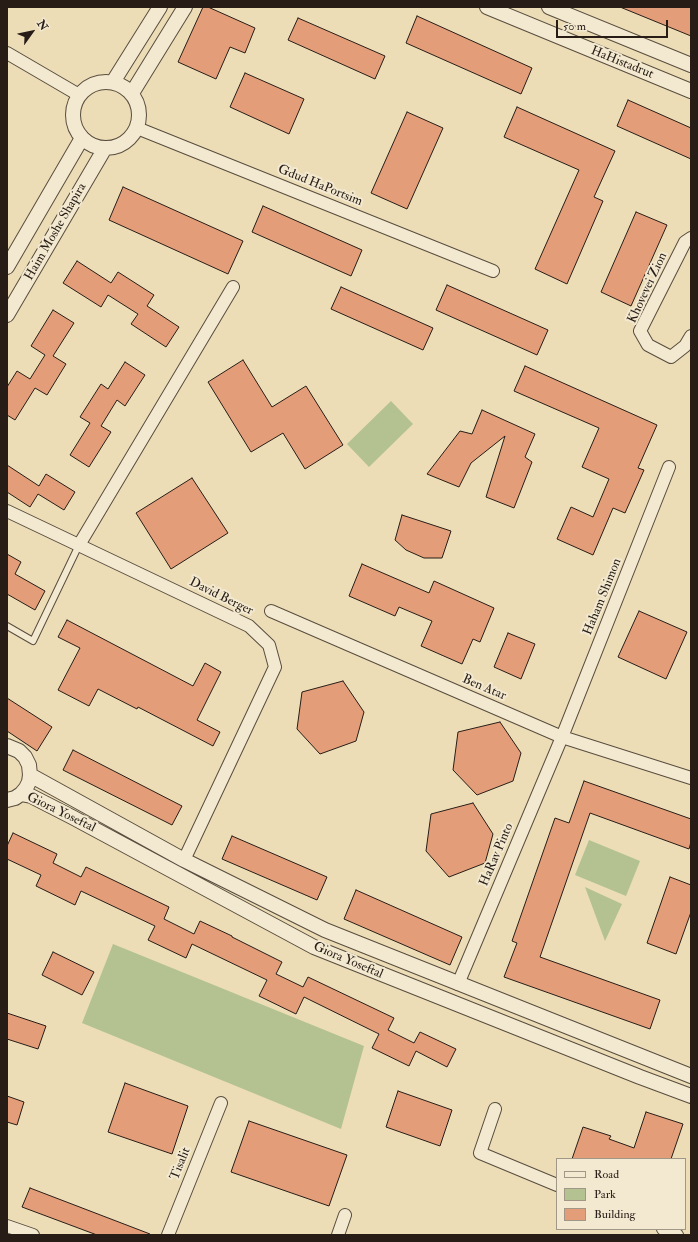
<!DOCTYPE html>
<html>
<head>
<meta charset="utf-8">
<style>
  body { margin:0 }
  #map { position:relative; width:698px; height:1242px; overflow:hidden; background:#ecddb7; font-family:"IM FELL Double Pica",serif }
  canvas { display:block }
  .frame { position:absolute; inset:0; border:8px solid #271d16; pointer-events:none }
  .legend { position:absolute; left:556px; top:1158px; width:130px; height:72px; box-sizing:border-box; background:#f3e9d0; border:1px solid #a19786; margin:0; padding:5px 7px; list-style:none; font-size:12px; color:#271d16 }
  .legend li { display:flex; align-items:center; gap:8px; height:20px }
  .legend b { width:20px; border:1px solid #a19786 }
  .north { position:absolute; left:12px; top:12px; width:40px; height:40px; -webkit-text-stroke:3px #f3e9d0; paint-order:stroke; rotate:57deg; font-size:11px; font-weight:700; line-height:16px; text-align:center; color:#271d16 }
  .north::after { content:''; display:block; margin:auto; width:14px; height:18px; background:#271d16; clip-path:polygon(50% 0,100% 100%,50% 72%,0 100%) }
  .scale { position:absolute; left:556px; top:20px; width:112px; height:18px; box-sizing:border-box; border:2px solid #271d16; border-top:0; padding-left:5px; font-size:12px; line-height:14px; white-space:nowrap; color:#271d16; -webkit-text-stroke:3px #f3e9d0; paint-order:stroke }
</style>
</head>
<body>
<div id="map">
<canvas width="698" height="1242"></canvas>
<div class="frame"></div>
<ul class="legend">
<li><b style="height:5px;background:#f3e9d0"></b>Road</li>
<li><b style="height:11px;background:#b4c291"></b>Park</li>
<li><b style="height:11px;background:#e49d79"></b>Building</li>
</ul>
<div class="north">N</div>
<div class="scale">50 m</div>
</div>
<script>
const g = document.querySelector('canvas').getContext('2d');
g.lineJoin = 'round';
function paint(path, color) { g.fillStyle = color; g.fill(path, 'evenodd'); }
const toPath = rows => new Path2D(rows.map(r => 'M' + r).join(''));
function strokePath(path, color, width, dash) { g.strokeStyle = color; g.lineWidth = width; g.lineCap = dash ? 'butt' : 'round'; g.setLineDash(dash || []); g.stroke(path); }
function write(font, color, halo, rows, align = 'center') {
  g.font = font + ' "IM FELL Double Pica",serif'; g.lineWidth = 4; g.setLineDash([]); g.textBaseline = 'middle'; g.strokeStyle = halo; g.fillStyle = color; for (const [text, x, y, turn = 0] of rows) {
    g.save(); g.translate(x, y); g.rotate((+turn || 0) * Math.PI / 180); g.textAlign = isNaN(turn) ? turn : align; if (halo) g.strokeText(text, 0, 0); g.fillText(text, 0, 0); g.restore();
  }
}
paint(toPath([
  [391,401,413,424,369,467,347,444],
  [589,840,640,861,626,896,575,875],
  [585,887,622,904,605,941],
  [113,944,364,1046,341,1129,82,1023]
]), '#b4c291');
const building = toPath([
  [203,7,208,7,255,28,245,53,230,47,216,79,178,62,203,7],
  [620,7,691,7,691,36,620,7],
  [417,16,532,68,521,94,406,43,417,16],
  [298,18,385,56,375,79,288,40,298,18],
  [245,73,304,99,289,134,230,107,245,73],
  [628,100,691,128,691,159,617,126,628,100],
  [517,107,615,151,594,197,603,201,567,284,535,269,579,170,504,137,517,107],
  [407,112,443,128,407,209,371,193,407,112],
  [123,187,243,241,228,274,109,220,123,187],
  [263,206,362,250,351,276,252,232,263,206],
  [636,212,667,225,631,306,601,292,636,212],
  [77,261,111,283,118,272,154,295,147,306,179,327,166,347,131,324,138,314,108,295,101,307,63,283,77,261],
  [447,285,548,330,537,355,436,310,447,285],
  [341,287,433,328,423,350,331,309,341,287],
  [53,310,74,323,53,356,66,364,47,395,35,388,15,420,7,415,7,387,17,371,30,379,45,355,31,346,53,310],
  [243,360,272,407,306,386,343,445,305,469,283,433,251,452,208,382,243,360],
  [125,362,145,375,125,406,117,400,101,426,111,432,89,467,70,455,90,423,80,417,101,384,108,389,125,362],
  [525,366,657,425,638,468,644,470,625,513,613,508,593,555,557,539,571,507,593,517,609,479,582,467,599,428,514,391,525,366],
  [482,410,535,434,525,457,532,462,514,508,486,497,505,436,471,463,459,487,427,474,460,431,472,434,482,410],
  [7,465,39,486,46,474,75,492,64,510,38,494,30,507,7,492,7,465],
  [192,478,228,533,171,569,136,513,192,478],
  [402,515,451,531,442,558,424,558,406,550,395,540,402,515],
  [7,554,21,562,15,574,45,591,35,610,7,594,7,554],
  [362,564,429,593,434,581,494,608,480,642,473,639,462,664,421,646,432,621,399,607,395,616,349,596,362,564],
  [639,611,687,632,666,679,618,657,639,611],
  [67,620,193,686,205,663,221,672,197,720,220,732,213,746,138,707,137,709,98,689,89,706,58,690,80,648,58,637,67,620],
  [508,633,535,644,521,679,494,667,508,633],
  [343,681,364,712,356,741,320,754,297,729,302,692,343,681],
  [7,698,52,727,37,751,7,731,7,698],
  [500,722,521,753,513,781,477,795,453,770,458,732,500,722],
  [73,750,182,806,172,825,63,770,73,750],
  [584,781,691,819,691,842,689,849,590,813,540,957,660,1000,650,1029,504,977,517,943,512,941,555,818,569,823,584,781],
  [473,803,493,834,485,863,449,877,426,851,431,814,473,803],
  [13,833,57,854,53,863,81,877,86,867,169,907,164,919,194,934,200,921,232,936,232,937,282,962,276,974,303,987,308,977,394,1018,388,1030,414,1043,420,1032,456,1049,447,1067,416,1051,409,1066,372,1048,379,1034,304,997,296,1014,259,996,267,980,192,944,186,958,148,940,155,926,81,891,75,905,36,886,41,875,7,859,7,846,13,833],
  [232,836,327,877,317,900,222,859,232,836],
  [670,877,691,885,691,912,676,954,647,943,670,877],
  [356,890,462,937,450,965,344,919,356,890],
  [53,952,94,972,82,995,42,975,53,952],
  [7,1013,46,1026,38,1049,7,1039,7,1013],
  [125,1083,188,1106,172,1154,108,1132,125,1083],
  [398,1091,452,1110,440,1146,386,1127,398,1091],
  [7,1096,24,1102,17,1125,7,1122,7,1096],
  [646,1112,683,1124,671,1159,572,1159,583,1127,611,1136,609,1139,634,1148,646,1112],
  [249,1121,347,1155,329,1206,231,1172,249,1121],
  [30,1188,150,1234,150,1235,97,1235,22,1207,30,1188]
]);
paint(building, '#e49d79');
strokePath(building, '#271d16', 1);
const service = toPath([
  [7,626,33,641,79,545]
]);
const minor = toPath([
  [7,53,79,95],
  [137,128,493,271],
  [691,238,685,242,640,331,648,345,671,357,685,346,691,336],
  [7,511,249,626,269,645,275,667,184,860],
  [79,545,233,287],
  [271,611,562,737,691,778],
  [458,984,562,737,669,467],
  [495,1109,480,1153,557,1185],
  [7,1226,33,1235],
  [663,1229,677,1235],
  [168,1235,221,1103],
  [338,1235,345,1215]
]);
const tertiary = toPath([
  [487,7,691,91],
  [549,7,691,65],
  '73 115a33 33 0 1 1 66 0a33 33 0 1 1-66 0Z',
  [113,82,160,7],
  [132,93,185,7],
  [7,267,82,138],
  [7,315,105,148],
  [7,746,19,751,25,757,29,765,30,775,29,782,26,788,21,794,15,798,7,800],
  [30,775,184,860,325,930,691,1076],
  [21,794,31,796,72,817,314,947,640,1077,691,1096]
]);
strokePath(service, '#584d3e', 8);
strokePath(minor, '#584d3e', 14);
strokePath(tertiary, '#584d3e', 16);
strokePath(service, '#f3e9d0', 6);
strokePath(minor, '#f3e9d0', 12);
strokePath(tertiary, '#f3e9d0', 14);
write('13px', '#271d16', '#f3e9d0', [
  ["HaHistadrut",622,63,22],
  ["Gdud HaPortsim",320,186,22],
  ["Haim Moshe Shapira",56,232,-60],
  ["Khovevei Zion",648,288,-65],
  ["David Berger",221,597,26],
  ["Haham Shimon",603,597,-68],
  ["Ben Atar",484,688,23],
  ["Giora Yoseftal",61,813,26],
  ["HaRav Pinto",497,855,-67],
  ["Giora Yoseftal",348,961,23],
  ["Tisalit",181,1164,-68]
]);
</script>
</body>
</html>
